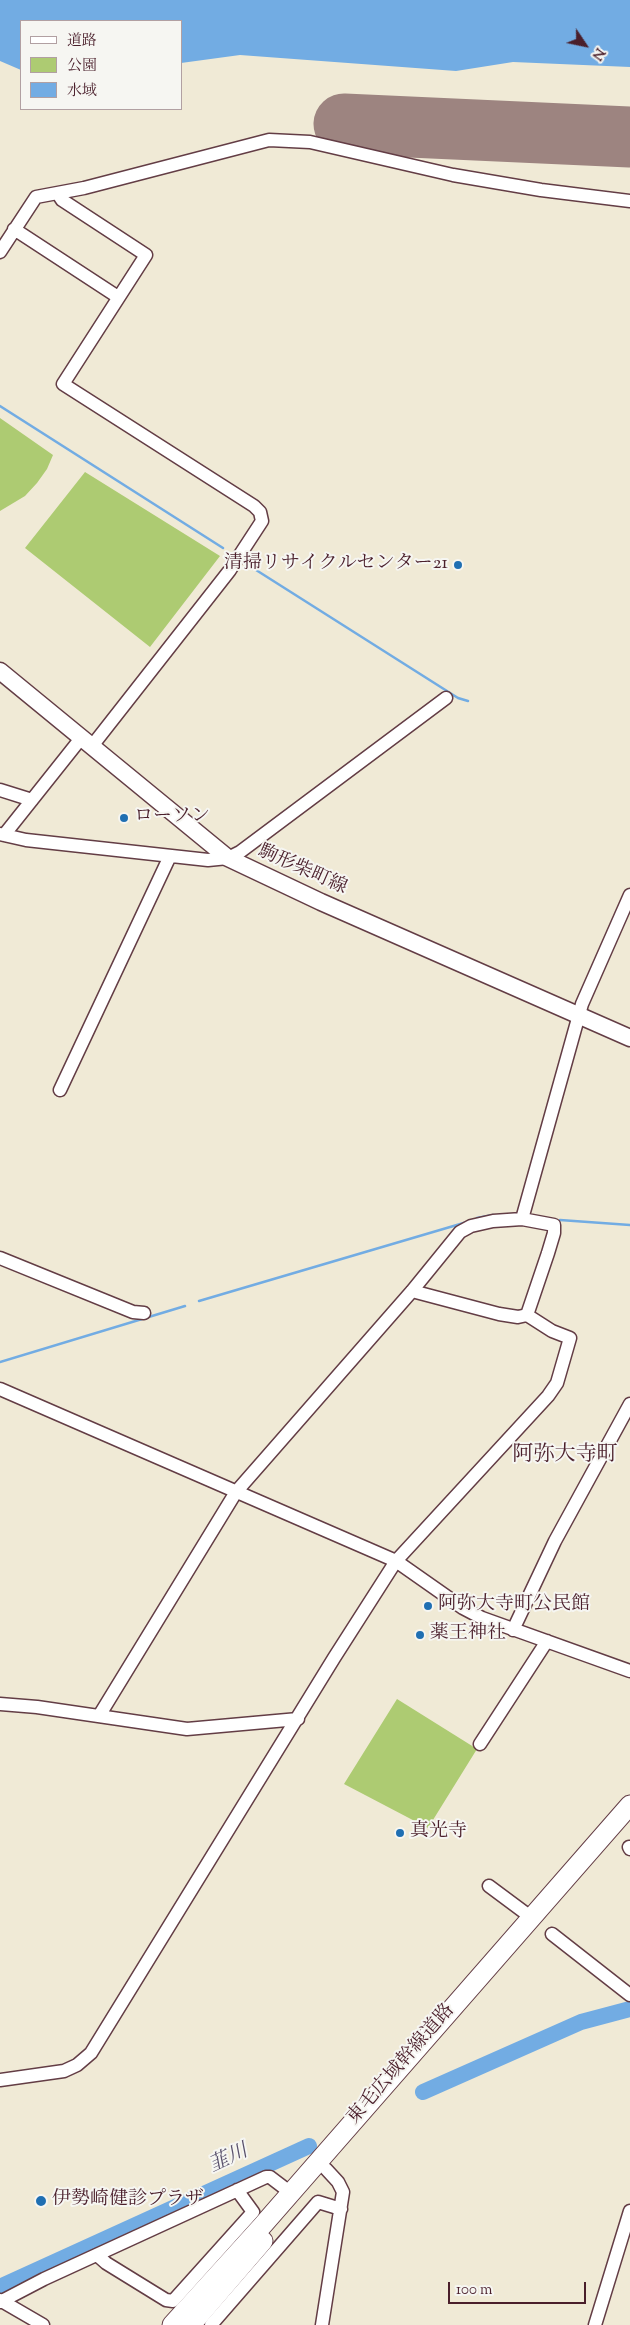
<!DOCTYPE html>
<html>
<head>
<meta charset="utf-8">
<style>
  body { margin:0 }
  #map { position:relative; width:630px; height:2325px; overflow:hidden; background:#f0ead6; font-family:"Sorts Mill Goudy","Noto Serif JP",serif }
  canvas { display:block }
  .legend { position:absolute; left:20px; top:20px; width:162px; height:90px; box-sizing:border-box; background:#f6f6f2; border:1px solid #b1a0a2; margin:0; padding:6px 9px; list-style:none; font-size:15px; color:#4a1f2b }
  .legend li { display:flex; align-items:center; gap:10px; height:25px }
  .legend b { width:25px; border:1px solid #b1a0a2 }
  .north { position:absolute; left:560px; top:20px; width:50px; height:50px; -webkit-text-stroke:4px #f6f6f2; paint-order:stroke; rotate:124deg; font-size:14px; font-weight:700; line-height:20px; text-align:center; color:#4a1f2b }
  .north::after { content:''; display:block; margin:auto; width:18px; height:22px; background:#4a1f2b; clip-path:polygon(50% 0,100% 100%,50% 72%,0 100%) }
  .scale { position:absolute; left:448px; top:2282px; width:138px; height:22px; box-sizing:border-box; border:2px solid #4a1f2b; border-top:0; padding-left:6px; font-size:15px; line-height:18px; white-space:nowrap; color:#4a1f2b; -webkit-text-stroke:4px #f6f6f2; paint-order:stroke }
</style>
</head>
<body>
<div id="map">
<canvas width="630" height="2325"></canvas>
<ul class="legend">
<li><b style="height:6px;background:#fff"></b>道路</li>
<li><b style="height:14px;background:#adcb72"></b>公園</li>
<li><b style="height:14px;background:#72ace3"></b>水域</li>
</ul>
<div class="north">N</div>
<div class="scale">100 m</div>
</div>
<script>
const g = document.querySelector('canvas').getContext('2d');
g.lineJoin = 'round';
function paint(path, color) { g.fillStyle = color; g.fill(path, 'evenodd'); }
const toPath = rows => new Path2D(rows.map(r => 'M' + r).join(''));
function strokePath(path, color, width, dash) { g.strokeStyle = color; g.lineWidth = width; g.lineCap = dash ? 'butt' : 'round'; g.setLineDash(dash || []); g.stroke(path); }
function write(font, color, halo, rows, align = 'center') {
  g.font = font + ' "Sorts Mill Goudy","Noto Serif JP",serif'; g.lineWidth = 4; g.setLineDash([]); g.textBaseline = 'middle'; g.strokeStyle = halo; g.fillStyle = color; for (const [text, x, y, turn = 0] of rows) {
    g.save(); g.translate(x, y); g.rotate((+turn || 0) * Math.PI / 180); g.textAlign = isNaN(turn) ? turn : align; if (halo) g.strokeText(text, 0, 0); g.fillText(text, 0, 0); g.restore();
  }
}
paint(toPath([
  [0,418,53,455,47,469,37,483,25,496,0,511],
  [85,472,220,556,150,647,25,548],
  [397,1699,477,1749,428,1828,344,1784]
]), '#adcb72');
paint(toPath([
  [0,0,630,0,630,67,513,62,456,71,240,55,181,63,181,21,21,21,21,70,0,61]
]), '#72ace3');
strokePath(toPath([
  [0,406,223,548],
  [245,563,458,698,468,701],
  [477,1218,493,1215],
  [560,1220,630,1225],
  [199,1301,467,1222],
  [0,1362,185,1306]
]), '#72ace3', 2.5);
strokePath(toPath([
  [423,2092,581,2022,630,2009],
  [2,2286,309,2146]
]), '#72ace3', 16);
strokePath(toPath([
  [344,124,630,137]
]), '#9d8480', 61);
const minor = toPath([
  [58,194,62,200,146,255,63,384,254,506,260,512,262,521,230,570,92,746],
  [14,229,118,297],
  [0,252,36,197,84,188,269,140,310,142,453,175,541,190,630,201],
  [0,790,32,800],
  [0,834,26,840,208,860,228,858,240,852,446,698],
  [4,835,82,737],
  [60,1090,170,856],
  [522,1219,582,1004,630,895],
  [0,1258,133,1312,144,1313],
  [0,1389,396,1561,463,1608,482,1618,630,1671],
  [513,1630,555,1541,630,1404],
  [0,1704,37,1707,187,1729,298,1719],
  [99,1716,236,1492,412,1291,460,1232,471,1226,493,1221,522,1219,554,1225,554,1233,548,1253,527,1315],
  [480,1744,547,1641],
  [629,1847,630,1849],
  [489,1886,532,1918],
  [552,1934,630,1995],
  [0,2080,64,2071,77,2065,91,2053,334,1658,396,1561,548,1396,557,1383,570,1338,552,1331,527,1315,518,1317,499,1314,412,1291],
  [97,2255,106,2263,166,2300,173,2301,253,2212,237,2190],
  [0,2300,43,2325],
  [0,2302,44,2279,266,2177,270,2177,291,2193],
  [211,2325,318,2202,341,2209],
  [322,2325,343,2192,338,2182,326,2169],
  [595,2325,630,2211]
]);
const major = toPath([
  [0,671,228,858,321,902,630,1038]
]);
const highway = toPath([
  [172,2325,262,2226,630,1805],
  [191,2325,263,2241]
]);
strokePath(minor, '#633d45', 15);
strokePath(major, '#633d45', 19);
strokePath(highway, '#633d45', 21);
strokePath(minor, '#fff', 12);
strokePath(major, '#fff', 16);
strokePath(highway, '#fff', 19);
for (const [x, y, r, color] of [
  [458,565,5,"#1f6fb2"],
  [124,818,5,"#1f6fb2"],
  [428,1606,5,"#1f6fb2"],
  [420,1635,5,"#1f6fb2"],
  [400,1833,5,"#1f6fb2"],
  [41,2201,6,"#1f6fb2"]
]) { const dot = new Path2D(); dot.arc(x, y, r, 0, 2 * Math.PI); g.fillStyle = color; g.fill(dot); strokePath(dot, '#f6f6f2', 2); }
write('19px', '#4a1f2b', '#f6f6f2', [
  ["清掃リサイクルセンター21",448,565,"right"],
  ["ローソン",134,818],
  ["阿弥大寺町公民館",438,1606],
  ["薬王神社",430,1635],
  ["真光寺",410,1833],
  ["伊勢崎健診プラザ",52,2201]
], 'left');
write('19px', '#4a1f2b', '#f6f6f2', [
  ["駒形柴町線",302,871,24],
  ["東毛広域幹線道路",402,2065,-49]
]);
write('italic 20px', '#58506b', '#f6f6f2', [
  ["韮川",229,2160,-25]
]);
write('21px', '#4a1f2b', '#f6f6f2', [
  ["阿弥大寺町",565,1456]
]);
</script>
</body>
</html>
